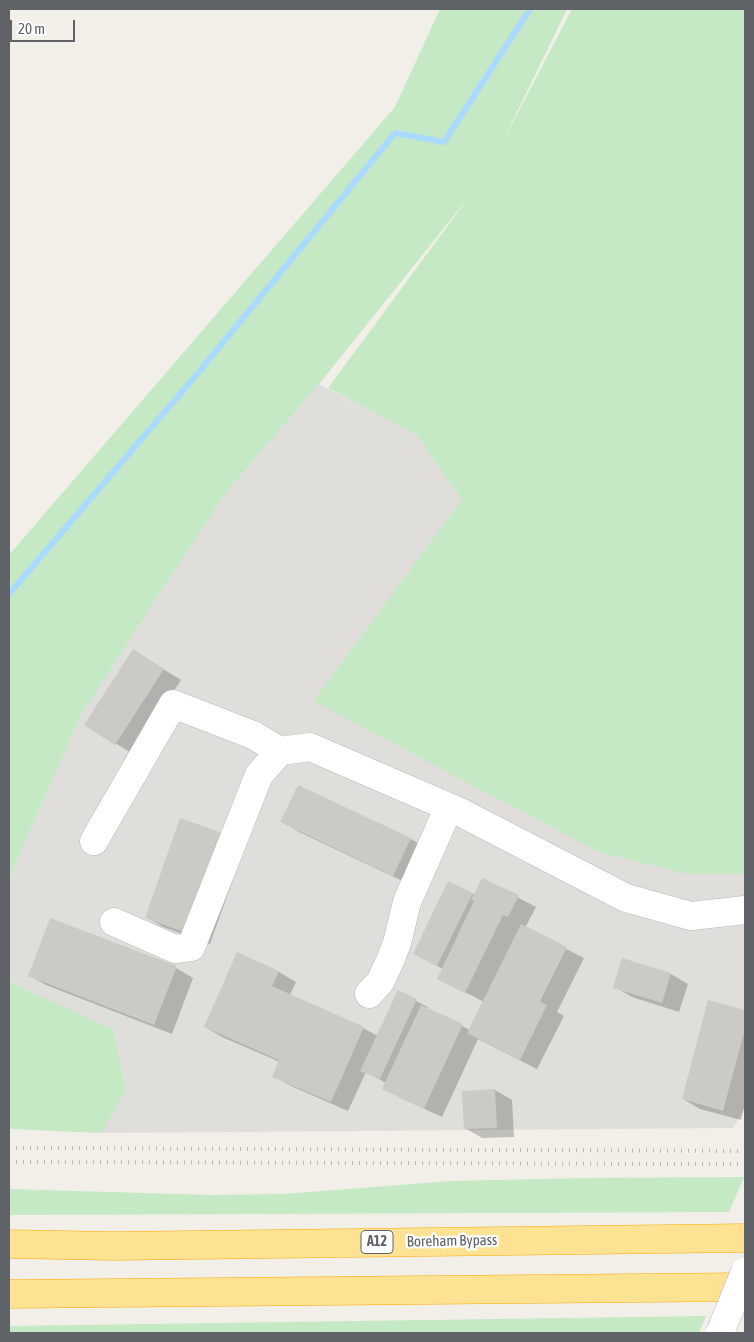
<!DOCTYPE html>
<html>
<head>
<meta charset="utf-8">
<style>
  body { margin:0 }
  #map { position:relative; width:754px; height:1342px; overflow:hidden; background:#f1efe8; font-family:"Asap Condensed",sans-serif }
  canvas { display:block }
  .frame { position:absolute; inset:0; border:10px solid #5f6368; pointer-events:none }
  .scale { position:absolute; left:10px; top:20px; width:65px; height:22px; box-sizing:border-box; border:2px solid #5f6368; border-top:0; padding-left:6px; font-size:15px; line-height:18px; white-space:nowrap; color:#5f6368; -webkit-text-stroke:4px #fff; paint-order:stroke }
</style>
</head>
<body>
<div id="map">
<canvas width="754" height="1342"></canvas>
<div class="frame"></div>
<div class="scale">20 m</div>
</div>
<script>
const g = document.querySelector('canvas').getContext('2d');
g.lineJoin = 'round';
function paint(path, color) { g.fillStyle = color; g.fill(path, 'evenodd'); }
const toPath = rows => new Path2D(rows.map(r => 'M' + r).join(''));
function strokePath(path, color, width, dash) { g.strokeStyle = color; g.lineWidth = width; g.lineCap = dash ? 'butt' : 'round'; g.setLineDash(dash || []); g.stroke(path); }
function write(font, color, halo, rows, align = 'center') {
  g.font = font + ' "Asap Condensed",sans-serif'; g.lineWidth = 4.5; g.setLineDash([]); g.textBaseline = 'middle'; g.strokeStyle = halo; g.fillStyle = color; for (const [text, x, y, turn = 0] of rows) {
    g.save(); g.translate(x, y); g.rotate((+turn || 0) * Math.PI / 180); g.textAlign = isNaN(turn) ? turn : align; if (halo) g.strokeText(text, 0, 0); g.fillText(text, 0, 0); g.restore();
  }
}
paint(toPath([
  [319,384,419,436,462,500,314,701,688,874,745,874,745,1108,733,1128,102,1133,126,1089,113,1030,9,982,9,878,81,715,224,495]
]), '#e0deda');
paint(toPath([
  [440,9,567,9,499,149,572,9,745,9,745,874,688,874,599,852,313,701,462,500,418,436,328,388,472,193,319,384,224,495,81,715,9,878,9,555,395,107],
  [9,982,113,1029,126,1089,102,1133,9,1129],
  [744,1177,729,1212,9,1215,9,1189,210,1195,284,1194,451,1181,588,1178],
  [706,1316,699,1333,9,1333,9,1326]
]), '#c5e8c5');
paint(toPath([
  [134,651,181,680,133,754,86,725],
  [299,786,411,839,428,849,411,885,299,832,282,822],
  [245,846,210,944,163,927,146,917],
  [483,879,536,907,525,928,584,958,557,1012,564,1016,537,1069,478,1039,442,1117,401,1098,384,1088,386,1083,366,1072,348,1111,291,1086,273,1076,280,1062,222,1037,205,1027,238,953,279,972,296,982,290,995,363,1028,378,1036,398,992,428,1007,427,1009,470,1030,484,1002,438,978,443,969,414,954,449,882,475,895],
  [623,959,671,974,688,984,679,1012,632,997,615,987],
  [176,968,193,978,172,1034,46,985,29,975],
  [709,1002,745,1011,745,1103,741,1120,700,1109,683,1099],
  [495,1090,512,1100,514,1137,482,1138,465,1128]
]), '#0003');
strokePath(toPath([
  [9,594,198,373,395,133,444,142,530,9]
]), '#aadaff', 6);
paint(toPath([
  [133,649,164,669,115,745,84,725],
  [298,785,411,838,393,876,280,822],
  [180,818,228,835,192,935,145,918],
  [482,878,519,895,508,917,503,915,465,993,437,979,474,901,471,900],
  [448,881,473,893,437,966,413,954],
  [50,918,177,966,154,1025,28,976],
  [521,924,567,947,540,1001,547,1005,520,1060,467,1033],
  [237,952,279,971,272,986,364,1027,331,1102,272,1077,279,1060,204,1027],
  [622,958,671,973,662,1003,613,988],
  [398,990,417,999,380,1079,360,1071],
  [708,1000,745,1010,745,1029,723,1111,682,1099],
  [421,1005,463,1024,424,1109,382,1089],
  [495,1089,497,1128,464,1129,462,1091]
]), '#cccac5');
const minor = toPath([
  [94,841,173,704,253,735,280,751],
  [114,922,175,949,191,947,259,775,280,751,310,747,458,811,626,898,691,916,745,910],
  [369,994,380,982,390,961,397,943,407,902,449,807]
]);
const highway = toPath([
  [9,1244,114,1246,745,1238],
  [9,1294,745,1287]
]);
strokePath(minor, '#b5b8bc', 29);
strokePath(highway, '#f9ab00', 29);
strokePath(minor, '#fff', 28);
strokePath(highway, '#fde293', 28);
strokePath(toPath([
  [9,1148,745,1151],
  [9,1162,745,1164]
]), '#b6b7b8', 4, [1, 6]);
const minorBridge = toPath([
  [720,1333,745,1272]
]);
strokePath(minorBridge, '#b5b8bc', 29, []);
strokePath(minorBridge, '#fff', 28);
for (const [x, y, w] of [
  [377,1242,32]
]) { const box = new Path2D(); box.roundRect(x - w / 2, y - 11.5, w, 23, 4); g.fillStyle = '#fff'; g.fill(box); strokePath(box, '#5f6368', 1); }
write('bold 14px', '#5f6368', null, [
  ["A12",377,1242]
]);
write('15px', '#5f6368', '#fff', [
  ["Boreham Bypass",452,1241,-1]
]);
</script>
</body>
</html>
